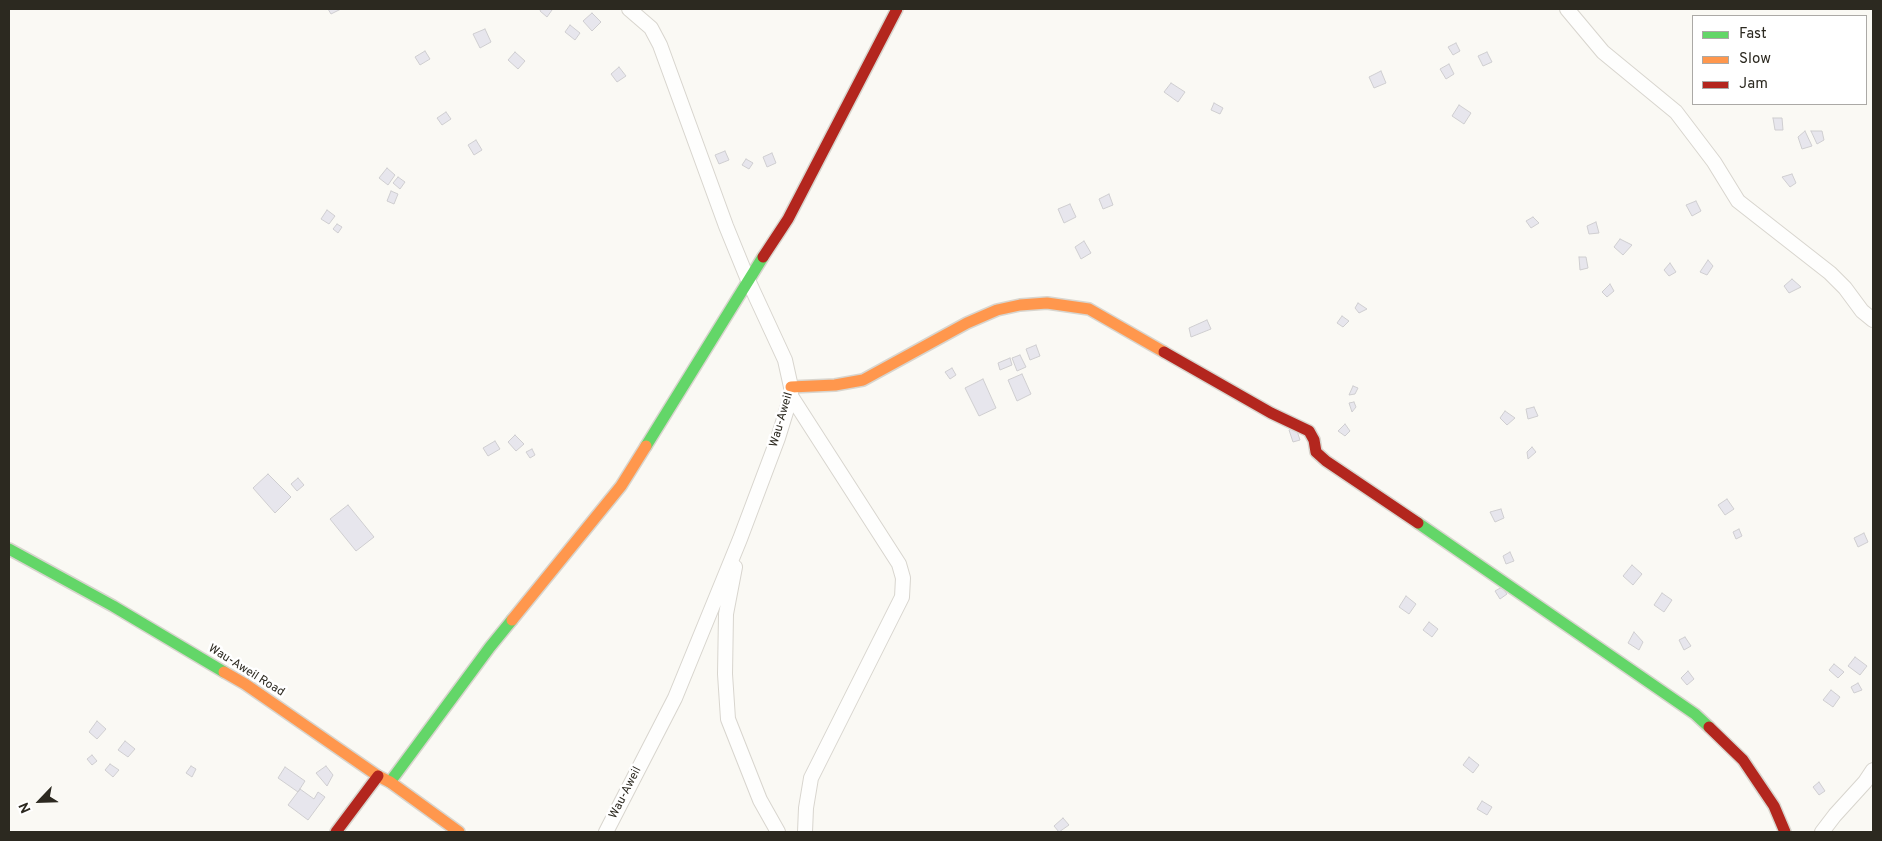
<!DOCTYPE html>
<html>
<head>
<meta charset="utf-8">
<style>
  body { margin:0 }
  #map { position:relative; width:1882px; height:841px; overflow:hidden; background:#faf9f4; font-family:Overpass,sans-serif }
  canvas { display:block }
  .frame { position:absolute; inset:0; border:10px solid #2c2920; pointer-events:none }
  .legend { position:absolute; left:1692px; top:15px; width:175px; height:90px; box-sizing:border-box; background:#fff; border:1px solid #aba9a6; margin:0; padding:6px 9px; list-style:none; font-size:15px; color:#2c2920 }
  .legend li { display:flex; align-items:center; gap:10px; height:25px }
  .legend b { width:25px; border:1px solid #aba9a6 }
  .north { position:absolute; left:15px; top:776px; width:50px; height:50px; -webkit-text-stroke:4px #fff; paint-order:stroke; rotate:246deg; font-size:14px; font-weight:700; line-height:20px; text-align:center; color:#2c2920 }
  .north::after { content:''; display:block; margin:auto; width:18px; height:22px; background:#2c2920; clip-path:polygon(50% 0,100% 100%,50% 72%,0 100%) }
</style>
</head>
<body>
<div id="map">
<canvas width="1882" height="841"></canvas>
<div class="frame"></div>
<ul class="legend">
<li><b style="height:6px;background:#63d668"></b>Fast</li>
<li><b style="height:6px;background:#ff974d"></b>Slow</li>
<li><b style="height:6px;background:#b3261e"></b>Jam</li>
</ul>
<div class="north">N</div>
</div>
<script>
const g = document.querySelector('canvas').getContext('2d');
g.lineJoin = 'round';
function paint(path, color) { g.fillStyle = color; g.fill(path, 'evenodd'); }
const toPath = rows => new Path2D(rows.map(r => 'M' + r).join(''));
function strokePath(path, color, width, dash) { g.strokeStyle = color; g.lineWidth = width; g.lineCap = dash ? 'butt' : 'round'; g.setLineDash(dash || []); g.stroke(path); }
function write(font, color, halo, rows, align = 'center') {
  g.font = font + ' Overpass,sans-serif'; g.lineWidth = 5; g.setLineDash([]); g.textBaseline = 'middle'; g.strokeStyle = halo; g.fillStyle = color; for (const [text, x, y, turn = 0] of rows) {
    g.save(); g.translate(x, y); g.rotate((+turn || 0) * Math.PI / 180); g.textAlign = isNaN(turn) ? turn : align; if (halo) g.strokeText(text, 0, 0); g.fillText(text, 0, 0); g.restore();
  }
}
const building = toPath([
  [328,9,341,9,331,14,328,9],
  [541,9,550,9,552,10,547,17,540,11,541,9],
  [592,13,601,22,592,31,583,21,592,13],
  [570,25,580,33,575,40,565,32,570,25],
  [485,29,491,42,480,48,473,34,485,29],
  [1456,43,1460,51,1453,55,1448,47,1456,43],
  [425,51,430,59,420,65,415,57,425,51],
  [515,52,525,61,518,69,508,60,515,52],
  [1487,52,1492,62,1483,66,1478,56,1487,52],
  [1449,64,1454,74,1446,79,1440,69,1449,64],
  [619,67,626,76,617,82,611,74,619,67],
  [1381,71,1386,83,1374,88,1369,77,1381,71],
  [1171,83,1185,92,1178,102,1164,92,1171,83],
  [1214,103,1223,108,1220,114,1211,110,1214,103],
  [1459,105,1471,113,1464,124,1452,116,1459,105],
  [446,112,451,119,442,125,437,118,446,112],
  [1773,118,1782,118,1783,130,1775,130,1773,118],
  [1805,131,1812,146,1802,149,1798,137,1805,131],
  [1811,131,1822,131,1824,140,1817,144,1811,131],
  [476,140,482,150,474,155,468,145,476,140],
  [725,151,729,160,719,164,715,155,725,151],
  [772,153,776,163,767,167,763,157,772,153],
  [746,159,753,163,749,169,742,165,746,159],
  [387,168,395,175,388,185,379,178,387,168],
  [1792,174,1796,183,1790,187,1782,177,1792,174],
  [398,177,405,182,400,189,393,183,398,177],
  [391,191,398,194,394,204,387,201,391,191],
  [1109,194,1113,205,1103,209,1099,199,1109,194],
  [1696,201,1701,211,1692,216,1686,205,1696,201],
  [1070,204,1076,217,1064,223,1058,209,1070,204],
  [327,210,335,216,329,224,321,219,327,210],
  [1533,217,1539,223,1531,228,1526,221,1533,217],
  [1596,222,1599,233,1589,234,1587,226,1596,222],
  [337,224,342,227,338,233,333,229,337,224],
  [1620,239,1632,245,1623,255,1614,247,1620,239],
  [1084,241,1091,253,1081,259,1075,247,1084,241],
  [1579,257,1586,257,1588,268,1580,270,1579,257],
  [1708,260,1713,266,1707,275,1700,272,1708,260],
  [1670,263,1676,272,1669,276,1664,270,1670,263],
  [1792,279,1801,287,1789,293,1784,286,1792,279],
  [1610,284,1614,291,1607,297,1602,292,1610,284],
  [1358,303,1367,309,1359,313,1355,308,1358,303],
  [1342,316,1349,321,1343,327,1337,323,1342,316],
  [1207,320,1211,329,1191,337,1189,328,1207,320],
  [1036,345,1040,356,1030,360,1026,349,1036,345],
  [1020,355,1026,367,1017,371,1012,358,1020,355],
  [1010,358,1012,365,1000,370,998,363,1010,358],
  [952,368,956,375,950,379,945,372,952,368],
  [1022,374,1031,394,1017,401,1008,380,1022,374],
  [983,379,996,408,979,416,965,388,983,379],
  [1353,386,1358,388,1355,394,1349,395,1353,386],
  [1354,402,1356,407,1352,412,1349,403,1354,402],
  [1534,407,1538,416,1528,419,1526,409,1534,407],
  [1505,411,1515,418,1507,425,1500,418,1505,411],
  [1345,424,1350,431,1345,436,1338,431,1345,424],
  [1296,428,1300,440,1293,442,1289,430,1296,428],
  [515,435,524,444,516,451,508,442,515,435],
  [495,441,500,449,488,456,483,448,495,441],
  [1532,447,1536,452,1528,459,1527,452,1532,447],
  [532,449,535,455,530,458,526,452,532,449],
  [268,474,291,497,275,513,253,488,268,474],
  [298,478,304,485,297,491,291,484,298,478],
  [1727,499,1734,509,1725,515,1718,505,1727,499],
  [348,505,374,537,356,551,330,519,348,505],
  [1501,509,1504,518,1495,522,1490,512,1501,509],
  [1739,529,1742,536,1736,539,1733,532,1739,529],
  [1864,533,1868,542,1858,547,1854,538,1864,533],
  [1510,552,1514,561,1506,564,1503,556,1510,552],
  [1632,565,1642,574,1633,585,1623,576,1632,565],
  [1502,587,1507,594,1500,599,1495,591,1502,587],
  [1662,593,1672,600,1664,612,1654,605,1662,593],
  [1406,596,1416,604,1409,614,1399,607,1406,596],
  [1429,622,1438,629,1432,637,1423,630,1429,622],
  [1634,632,1643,642,1639,650,1628,643,1634,632],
  [1685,637,1691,646,1684,650,1679,640,1685,637],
  [1855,657,1867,666,1860,675,1848,666,1855,657],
  [1834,664,1844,672,1838,678,1829,670,1834,664],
  [1688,671,1694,679,1687,685,1681,678,1688,671],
  [1858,683,1862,690,1854,693,1851,687,1858,683],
  [1831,690,1840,697,1833,707,1823,700,1831,690],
  [97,721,106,729,97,739,89,732,97,721],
  [125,741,135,749,128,757,118,750,125,741],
  [92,755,97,761,92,765,87,759,92,755],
  [1469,757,1479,765,1473,773,1463,765,1469,757],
  [110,764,119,770,113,777,105,770,110,764],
  [191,766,196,769,192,777,186,773,191,766],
  [326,766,333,775,327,786,316,773,326,766],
  [285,767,305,781,298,792,278,778,285,767],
  [1819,782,1825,791,1819,795,1813,787,1819,782],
  [300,789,314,799,318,792,325,797,308,820,288,805,300,789],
  [1482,801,1492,807,1487,815,1477,809,1482,801],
  [1063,818,1069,825,1059,832,1054,826,1063,818]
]);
paint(building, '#e7e6ed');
strokePath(building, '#cfced0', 1);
const street = toPath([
  [1567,9,1603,52,1676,112,1714,162,1738,201,1830,273,1845,288,1862,311,1873,320],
  [791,396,899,564,903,578,902,597,811,778,806,808,805,832],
  [735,567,726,614,725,674,728,719,760,800,778,832],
  [606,832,675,698,740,539,778,438,791,396,791,387,785,360,748,280,726,226,660,45,651,28,629,9],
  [1822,832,1835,815,1865,782,1873,770]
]);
const fast = toPath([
  [646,446,763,257],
  [1418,523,1695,714,1709,727],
  [9,549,113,606,224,672],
  [390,782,490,647,512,620]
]);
const slow = toPath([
  [791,387,835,385,863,380,967,323,997,310,1020,305,1047,303,1089,309,1164,352],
  [512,620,621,486,646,446],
  [224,672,245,684,378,776,390,782,459,832]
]);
const jam = toPath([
  [763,257,788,219,897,9],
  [1164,352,1271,413,1309,431,1314,440,1316,452,1326,461,1418,523],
  [1709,727,1743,760,1774,806,1785,832],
  [336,832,378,776]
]);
strokePath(street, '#d8d5ce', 16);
strokePath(fast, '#d8d5ce', 14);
strokePath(slow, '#d8d5ce', 14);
strokePath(jam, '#d8d5ce', 14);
strokePath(street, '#fefefd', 14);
strokePath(fast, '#63d668', 11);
strokePath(slow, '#ff974d', 11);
strokePath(jam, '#b3261e', 11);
write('12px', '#2c2920', '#fff', [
  ["Wau-Aweil",782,420,-74],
  ["Wau-Aweil Road",246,671,32],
  ["Wau-Aweil",626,793,-63]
]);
</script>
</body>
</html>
